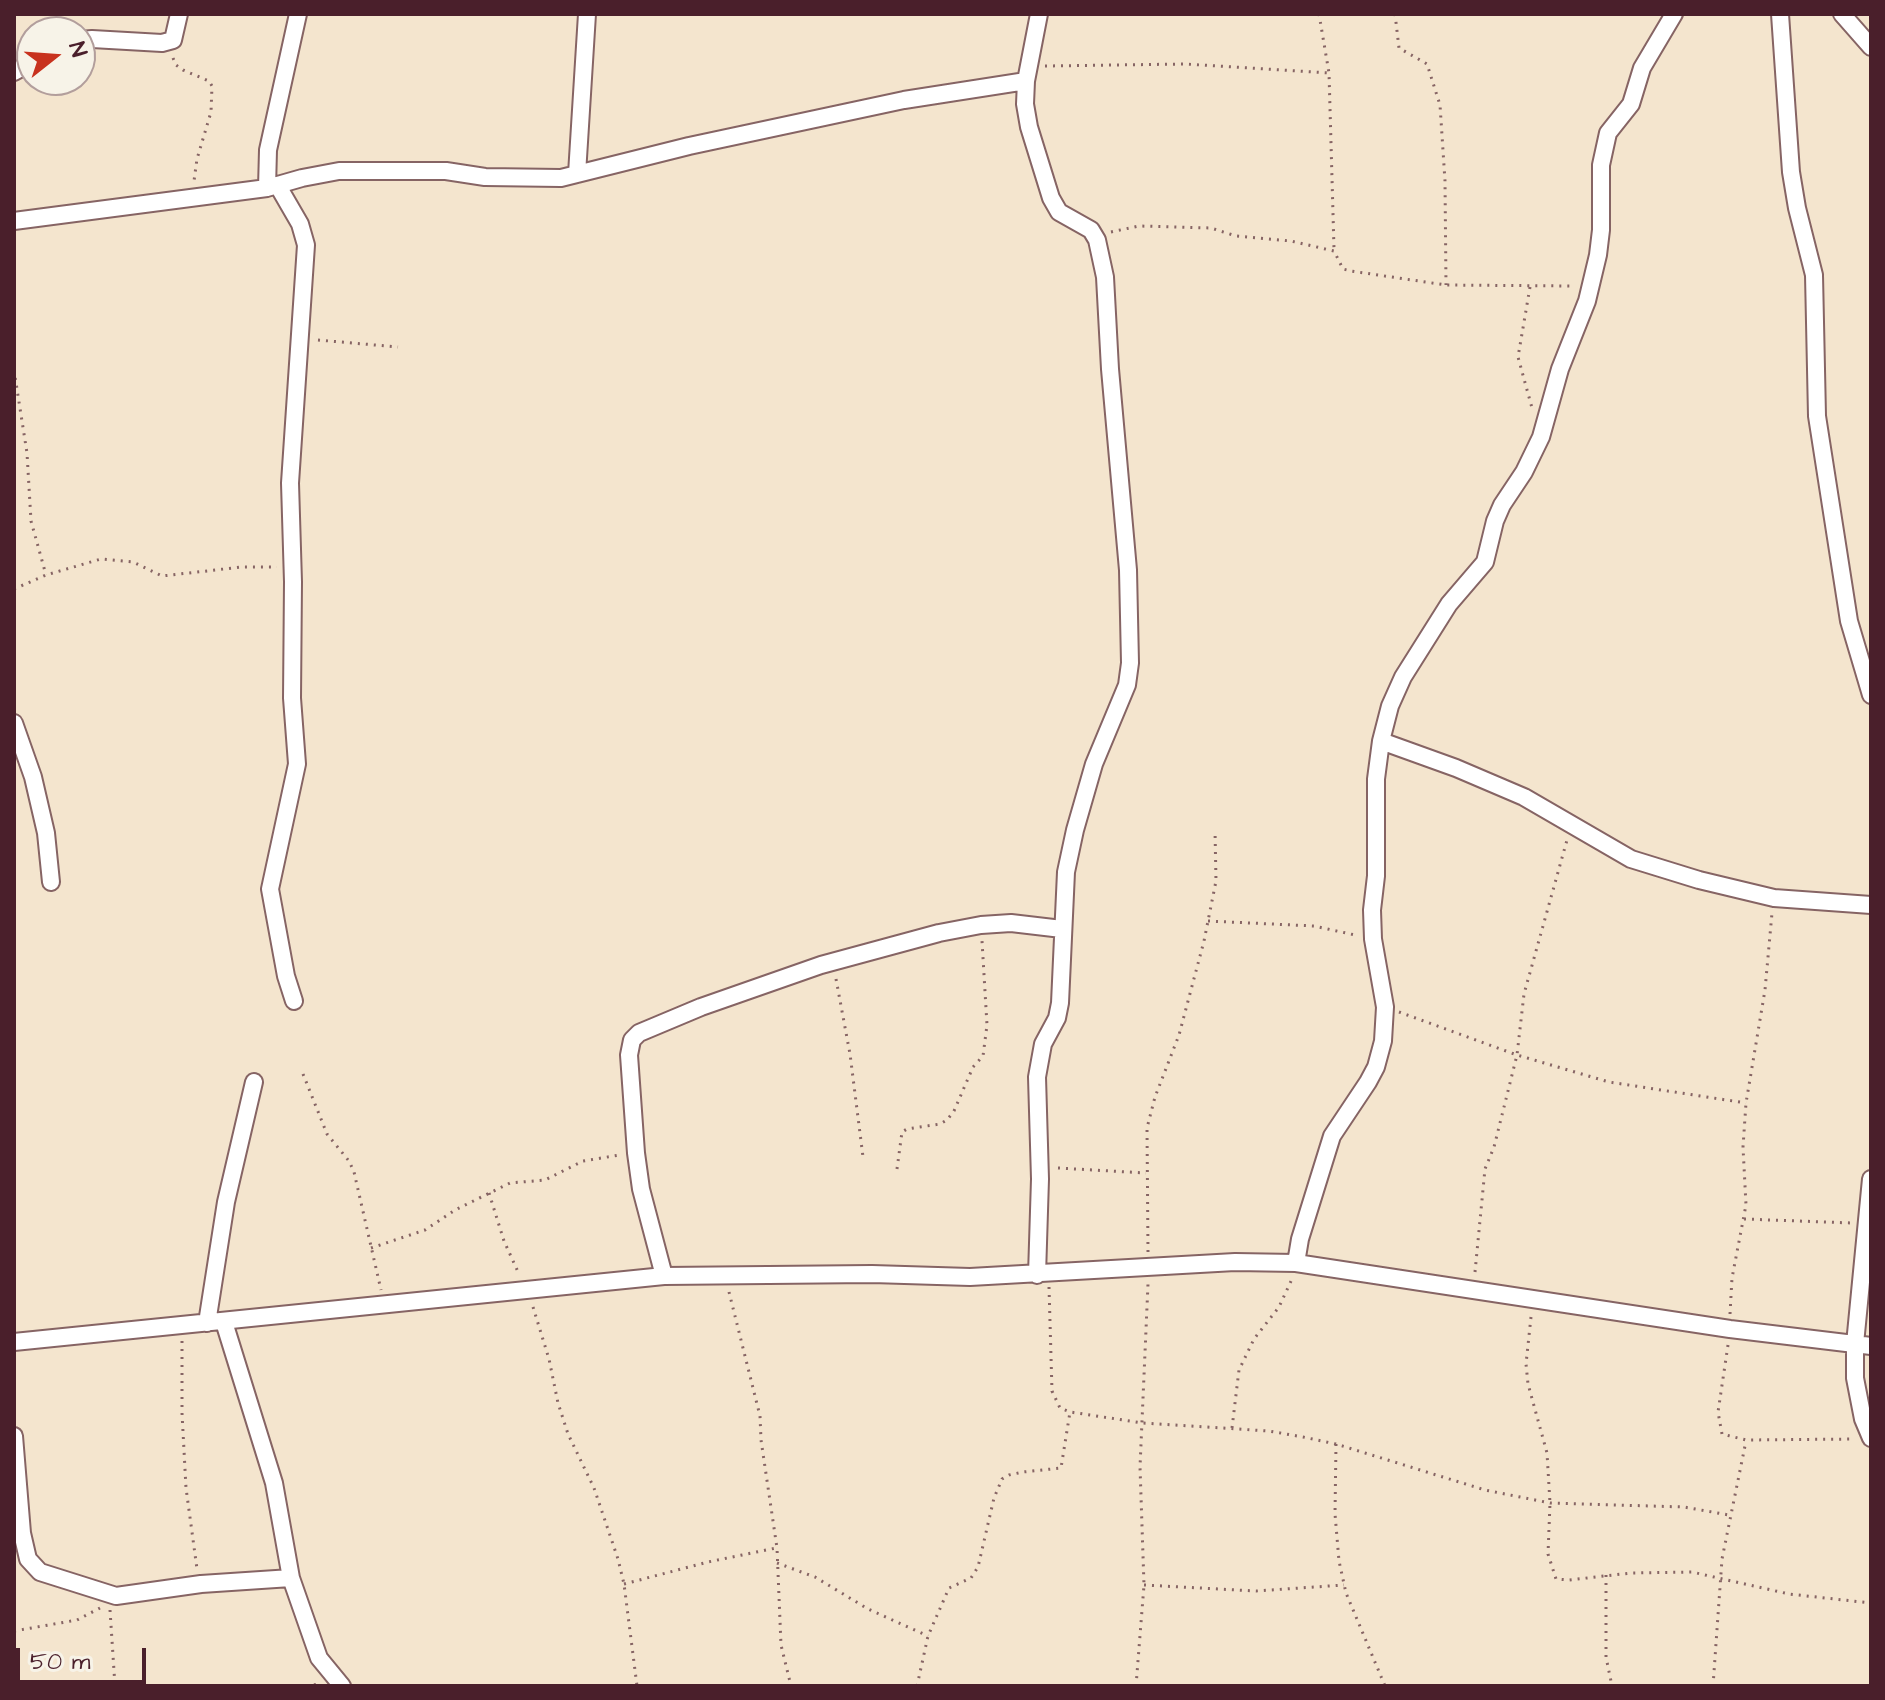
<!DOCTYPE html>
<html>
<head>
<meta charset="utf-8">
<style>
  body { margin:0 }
  #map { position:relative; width:1885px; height:1700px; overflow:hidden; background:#f4e5ce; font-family:"Architects Daughter",sans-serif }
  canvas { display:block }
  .frame { position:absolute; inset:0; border:16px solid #4a1f2b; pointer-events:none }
  .north { position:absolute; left:16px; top:16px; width:80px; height:80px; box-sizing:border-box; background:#f7f3e8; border:2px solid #b29e9c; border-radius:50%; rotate:73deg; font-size:22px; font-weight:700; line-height:32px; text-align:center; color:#4a1f2b }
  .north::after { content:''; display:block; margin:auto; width:28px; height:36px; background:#c8321e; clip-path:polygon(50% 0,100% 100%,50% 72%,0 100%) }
  .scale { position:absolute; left:16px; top:1648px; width:130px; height:36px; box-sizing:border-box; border:4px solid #4a1f2b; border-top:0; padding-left:10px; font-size:24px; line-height:28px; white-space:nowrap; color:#4a1f2b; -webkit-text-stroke:6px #f7f3e8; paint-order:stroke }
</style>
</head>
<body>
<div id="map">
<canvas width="1885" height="1700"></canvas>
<div class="frame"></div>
<div class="north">N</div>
<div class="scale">50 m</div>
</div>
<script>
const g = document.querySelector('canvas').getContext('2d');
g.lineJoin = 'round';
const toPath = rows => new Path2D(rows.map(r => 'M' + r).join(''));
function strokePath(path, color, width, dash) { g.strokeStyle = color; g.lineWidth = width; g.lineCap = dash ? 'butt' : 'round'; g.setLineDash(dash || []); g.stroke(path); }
const street = toPath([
  [1780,14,1791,172,1797,208,1814,275,1817,416,1849,621,1871,695],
  [1842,14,1871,47],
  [80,40,92,39,162,43,173,40,179,14],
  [14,72,32,62],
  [577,174,587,14],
  [278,186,300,224,306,245,290,483,293,582,292,698,297,764,270,889,286,976,294,1001],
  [267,188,268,150,298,14],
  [14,221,267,188,302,178,339,171,446,171,485,177,561,178,689,146,904,100,1026,81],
  [14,723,33,777,46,833,51,882],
  [1381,741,1456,768,1524,797,1631,859,1699,880,1774,898,1871,905],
  [1871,1179,1855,1344,1855,1378,1863,1419,1871,1438],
  [1296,1263,1300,1239,1332,1136,1368,1082,1376,1067,1383,1041,1385,1007,1373,939,1372,910,1376,876,1376,779,1381,741,1390,706,1403,677,1449,604,1485,562,1495,521,1502,505,1524,472,1541,437,1560,369,1587,301,1598,255,1601,230,1601,165,1608,133,1631,104,1642,68,1674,14],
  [1037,1275,1040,1179,1037,1077,1043,1044,1057,1018,1060,1003,1066,872,1075,830,1094,764,1127,685,1130,663,1128,570,1110,369,1105,277,1097,240,1091,230,1059,212,1051,198,1029,127,1025,104,1026,81,1039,14],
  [664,1276,641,1189,636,1153,629,1055,632,1040,639,1033,701,1007,821,965,939,933,981,925,1011,923,1062,929],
  [224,1322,274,1483,291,1578,319,1658,342,1686],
  [207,1323,226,1202,254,1082],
  [14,1342,664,1276,872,1274,970,1277,1235,1262,1296,1263,1730,1329,1871,1346],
  [14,1436,22,1533,28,1559,40,1572,116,1596,201,1584,291,1578]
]);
strokePath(street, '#866464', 20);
strokePath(toPath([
  [61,14,62,32],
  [1319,14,1329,73,1334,249],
  [1395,14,1399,48,1427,64,1440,105,1445,181,1446,285],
  [173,58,176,65,183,70,209,81,212,86,211,112,197,159,194,181],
  [1045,66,1185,64,1329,73],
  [1111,232,1139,226,1211,228,1236,236,1291,241,1334,251,1343,269,1351,271,1446,285,1575,286],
  [1530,287,1518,357,1532,408],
  [318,340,398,347],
  [14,370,27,453,31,521,46,575],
  [14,589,46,575,101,559,133,562,162,576,242,567,277,567],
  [1208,921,1314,926,1355,935],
  [836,979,850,1054,863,1157],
  [1399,1012,1517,1055,1609,1082,1746,1103],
  [303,1074,327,1134,349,1161,354,1172,381,1290],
  [1058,1168,1146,1173],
  [897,1169,902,1132,907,1129,940,1124,947,1120,954,1111,973,1067,983,1056,987,1025,982,941],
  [489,1193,504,1241,519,1274],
  [1744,1219,1852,1223],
  [371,1248,425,1230,455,1210,510,1183,545,1180,583,1161,620,1155],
  [1148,1252,1147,1128,1155,1097,1179,1035,1204,941,1216,881,1215,830],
  [1475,1272,1485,1169,1494,1147,1517,1055,1524,994,1567,840],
  [1049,1287,1052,1391,1060,1408,1070,1412,1143,1423,1269,1431,1303,1437,1336,1444,1485,1490,1550,1503,1684,1507,1729,1515],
  [729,1292,760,1416,761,1440,777,1548,781,1645,791,1686],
  [533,1307,549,1359,558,1403,568,1434,594,1488,618,1559,624,1584,637,1686],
  [1730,1314,1732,1278,1746,1205,1743,1147,1746,1103,1765,990,1772,913],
  [1531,1317,1526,1364,1528,1384,1547,1453,1550,1503,1548,1554,1556,1579,1569,1580,1631,1573,1692,1572,1789,1594,1871,1603],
  [182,1341,182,1413,186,1488,197,1569],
  [1728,1345,1718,1412,1722,1434,1746,1440,1855,1439],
  [1232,1428,1239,1370,1254,1339,1279,1307,1292,1279],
  [1336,1444,1335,1514,1339,1561,1346,1593,1385,1686],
  [777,1563,815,1577,868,1609,928,1636],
  [1606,1575,1606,1657,1612,1686],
  [624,1584,708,1562,776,1548],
  [1144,1585,1256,1591,1344,1585],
  [110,1610,115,1686],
  [14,1631,77,1620,100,1608],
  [176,1686,241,1686],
  [306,1686,319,1684],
  [917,1686,928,1636,949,1588,971,1578,978,1567,994,1498,1002,1479,1009,1475,1023,1472,1061,1468,1070,1412],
  [1136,1686,1144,1585,1140,1467,1148,1284],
  [1713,1686,1722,1559,1746,1441]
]), '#866464', 3, [2, 6]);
strokePath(street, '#fff', 16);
</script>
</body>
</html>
